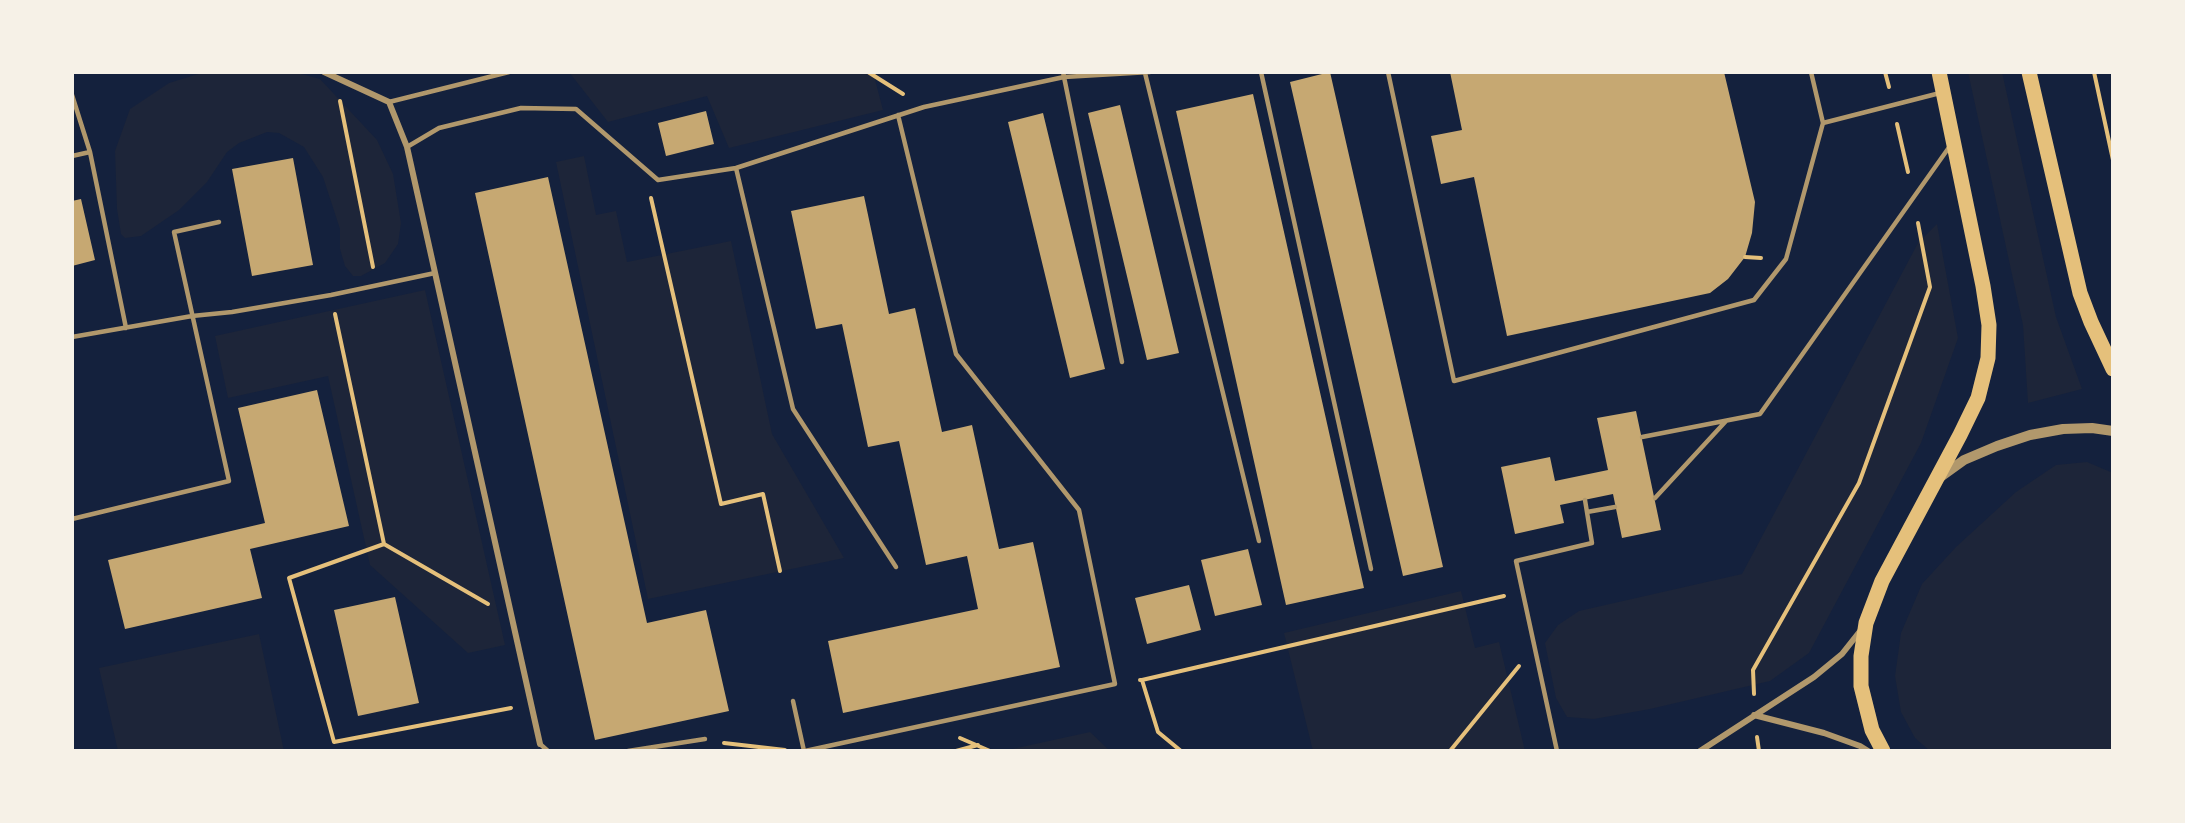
<!DOCTYPE html>
<html>
<head>
<meta charset="utf-8">
<style>
  body { margin:0 }
  #map { position:relative; width:2185px; height:823px; overflow:hidden; background:#14213d; font-family:Lora,serif }
  canvas { display:block }
  .frame { position:absolute; inset:0; border:74px solid #f6f1e7; pointer-events:none }
</style>
</head>
<body>
<div id="map">
<canvas width="2185" height="823"></canvas>
<div class="frame"></div>
</div>
<script>
const g = document.querySelector('canvas').getContext('2d');
g.lineJoin = 'round';
function paint(path, color) { g.fillStyle = color; g.fill(path, 'evenodd'); }
const toPath = rows => new Path2D(rows.map(r => 'M' + r).join(''));
function strokePath(path, color, width, dash) { g.strokeStyle = color; g.lineWidth = width; g.lineCap = dash ? 'butt' : 'round'; g.setLineDash(dash || []); g.stroke(path); }
paint(toPath([
  [205,72,294,72,320,79,377,140,393,174,401,223,398,244,385,263,361,276,353,276,345,266,340,249,340,229,323,177,304,147,279,133,267,132,239,143,227,152,207,182,179,210,141,236,125,238,121,234,117,209,115,151,130,109,169,83],
  [569,72,873,72,883,110,729,148,707,96,608,122],
  [1968,72,2002,72,2056,317,2082,389,2028,403,2023,325],
  [584,156,596,215,616,211,627,262,731,241,772,434,844,558,648,599,556,162],
  [1937,224,1958,338,1921,443,1809,653,1770,681,1650,709,1594,719,1567,717,1556,698,1545,643,1558,625,1579,611,1742,574,1918,243],
  [425,290,505,645,468,653,370,565,328,376,228,398,215,336],
  [2087,462,2113,473,2113,751,1930,751,1915,738,1901,712,1895,676,1901,633,1922,584,1956,547,2016,492,2056,465],
  [1461,591,1475,648,1499,642,1525,751,1313,751,1284,633],
  [259,634,284,751,118,751,99,668],
  [1090,732,1110,751,1003,751]
]), '#1d2539');
paint(toPath([
  [1330,72,1443,567,1403,576,1290,82],
  [1450,72,1724,72,1755,202,1752,233,1745,257,1728,279,1710,293,1507,336,1474,177,1441,184,1431,136,1462,130],
  [1253,94,1364,588,1286,605,1176,111],
  [1120,105,1179,353,1147,360,1088,113],
  [706,111,714,144,666,156,658,123],
  [1043,113,1105,369,1070,378,1008,122],
  [293,158,313,265,252,276,232,169],
  [548,177,647,623,706,610,729,711,595,740,475,193],
  [864,196,889,314,915,308,942,432,972,425,999,549,1033,542,1060,667,843,713,828,641,978,609,967,556,926,565,899,441,868,447,842,324,816,329,791,211],
  [81,199,95,260,72,266,72,201],
  [317,390,349,526,250,549,262,598,125,629,108,560,265,523,238,408],
  [1636,411,1661,530,1622,538,1613,494,1560,505,1564,523,1515,534,1501,467,1550,457,1555,481,1608,470,1597,418],
  [1248,549,1262,605,1215,616,1201,560],
  [1189,585,1201,630,1147,644,1135,598],
  [395,597,419,703,358,716,334,610]
]), '#c6a872');
strokePath(toPath([
  [868,72,903,94],
  [1885,72,1889,87],
  [2094,72,2113,160],
  [340,101,373,267],
  [1897,124,1908,172],
  [651,198,721,504,763,494,780,571],
  [1745,257,1761,258],
  [335,314,384,544,488,604],
  [384,544,289,578,334,742,511,708],
  [1140,680,1142,680,1158,732,1181,751],
  [1142,680,1504,596],
  [1754,694,1753,670,1859,483,1930,287,1918,223],
  [1757,737,1759,751],
  [960,738,990,751],
  [724,743,785,750],
  [956,751,978,745],
  [1450,751,1519,666]
]), '#e5c07b', 4);
strokePath(toPath([
  [1063,72,1122,362],
  [1261,72,1371,569],
  [1388,72,1454,381,1754,300,1786,259,1823,123,1811,72],
  [1145,73,1259,541],
  [72,95,90,152,126,328],
  [389,102,509,72],
  [1823,123,1940,93],
  [407,147,439,128,521,108,576,109,658,180,736,168,924,107,1064,77,1150,72],
  [72,156,90,152],
  [736,168,793,409,896,567],
  [72,337,192,316,232,312,331,295,435,273],
  [1642,437,1760,414,1950,146],
  [1655,498,1726,421],
  [1587,512,1615,507],
  [72,519,229,481,174,232,219,222],
  [793,701,804,751],
  [540,744,548,751],
  [628,751,705,739],
  [805,751,1115,684,1079,510,956,354,898,115],
  [1557,751,1516,561,1592,543,1585,500]
]), '#b1986c', 4.5);
strokePath(toPath([
  [324,72,389,102,407,147,540,744],
  [1754,715,1824,733,1860,746,1868,751],
  [1700,751,1814,677,1842,654,1861,630]
]), '#b1986c', 6);
strokePath(toPath([
  [1939,478,1964,460,1997,446,2030,435,2063,429,2092,428,2113,431]
]), '#b1986c', 10);
strokePath(toPath([
  [2029,72,2080,293,2091,322,2113,369],
  [1883,751,1872,730,1861,686,1861,656,1866,623,1882,581,1960,435,1978,398,1988,358,1989,325,1983,286,1939,72]
]), '#e5c07b', 15);
</script>
</body>
</html>
